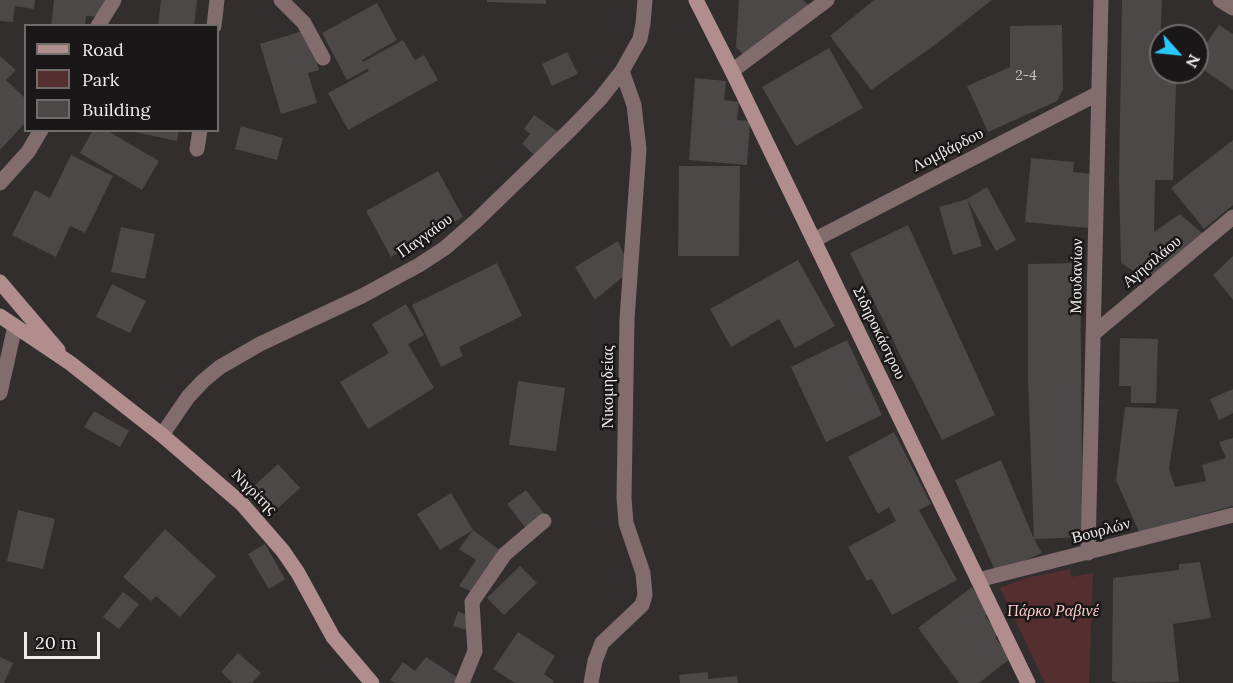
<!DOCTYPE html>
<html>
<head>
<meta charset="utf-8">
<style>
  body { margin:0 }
  #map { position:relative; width:1233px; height:683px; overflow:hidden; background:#322e2e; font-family:Lora,serif }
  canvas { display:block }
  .legend { position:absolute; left:24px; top:24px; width:195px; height:108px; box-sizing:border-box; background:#191717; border:2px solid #6f6c6c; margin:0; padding:8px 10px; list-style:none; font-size:18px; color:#efecec }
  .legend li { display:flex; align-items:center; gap:12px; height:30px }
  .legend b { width:30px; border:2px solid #6f6c6c }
  .north { position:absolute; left:1149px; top:24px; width:60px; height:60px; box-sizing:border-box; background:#191717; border:2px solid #6f6c6c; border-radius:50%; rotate:117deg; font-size:16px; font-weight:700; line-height:24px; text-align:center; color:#efecec }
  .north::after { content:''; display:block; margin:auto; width:21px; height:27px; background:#28c8ff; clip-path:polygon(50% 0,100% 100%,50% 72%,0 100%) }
  .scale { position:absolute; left:24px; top:632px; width:76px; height:27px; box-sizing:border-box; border:3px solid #efecec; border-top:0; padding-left:8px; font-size:18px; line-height:21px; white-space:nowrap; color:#efecec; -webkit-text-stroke:4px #191717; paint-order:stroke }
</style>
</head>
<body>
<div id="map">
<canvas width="1233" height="683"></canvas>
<ul class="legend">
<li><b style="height:8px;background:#b28d8e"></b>Road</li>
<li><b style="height:16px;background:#552f30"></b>Park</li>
<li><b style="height:16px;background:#4c4848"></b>Building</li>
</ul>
<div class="north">N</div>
<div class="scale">20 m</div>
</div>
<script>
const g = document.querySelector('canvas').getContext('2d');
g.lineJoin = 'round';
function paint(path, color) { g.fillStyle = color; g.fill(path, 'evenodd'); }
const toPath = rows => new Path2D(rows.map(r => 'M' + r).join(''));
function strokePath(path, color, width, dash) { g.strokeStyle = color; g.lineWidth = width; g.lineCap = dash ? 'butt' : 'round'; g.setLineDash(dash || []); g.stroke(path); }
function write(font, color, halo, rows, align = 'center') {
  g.font = font + ' Lora,serif'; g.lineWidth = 5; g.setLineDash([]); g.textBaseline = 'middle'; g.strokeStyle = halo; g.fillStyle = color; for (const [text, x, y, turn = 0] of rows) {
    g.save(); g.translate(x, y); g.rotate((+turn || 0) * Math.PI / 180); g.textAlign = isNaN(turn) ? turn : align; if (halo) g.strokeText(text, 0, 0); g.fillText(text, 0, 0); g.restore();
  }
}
paint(toPath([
  [1070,569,1071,577,1093,573,1089,683,1045,683,1000,588,1026,578]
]), '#552f30');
paint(toPath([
  [0,0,35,0,34,9,15,6,13,22,0,21],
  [54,0,106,0,104,17,86,16,85,26,51,26],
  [161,0,197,0,194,26,158,26],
  [487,0,546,0,546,4,487,2],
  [739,0,803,0,811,8,748,59,736,47],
  [874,0,992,0,936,44,871,90,830,36],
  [1122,0,1162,0,1159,66,1161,66,1161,72,1178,72,1176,85,1173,180,1155,180,1154,232,1180,214,1203,234,1149,281,1121,263,1119,179],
  [377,3,397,40,362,60,363,62,403,40,415,60,424,55,438,80,348,130,328,93,369,71,367,69,347,80,322,33],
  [1062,25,1063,89,1057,101,988,132,967,86,1010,67,1010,26],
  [1219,25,1233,34,1233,90,1205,71,1202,50],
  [306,30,319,70,308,73,317,103,281,114,260,44],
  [829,48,863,108,796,146,762,87],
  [567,52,578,74,552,86,542,64],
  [0,56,16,70,6,80,26,99,26,122,0,150],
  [695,78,726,81,724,100,739,102,737,120,750,121,747,165,689,160],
  [534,115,564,136,539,159,522,144,530,134,524,129],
  [241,126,283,138,277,160,235,149],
  [93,130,106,130,159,161,142,190,80,153],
  [126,130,179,130,177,141],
  [1233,140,1233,205,1204,229,1171,188],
  [71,155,113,176,85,233,70,226,56,257,12,235,35,190,50,198],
  [1031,158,1074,162,1073,172,1093,174,1088,228,1025,222],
  [679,166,740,166,739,256,678,256],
  [438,171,463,217,391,257,366,211],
  [987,187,1016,240,996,251,967,199],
  [967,199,982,246,953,255,939,207],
  [908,225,995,415,942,440,850,253],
  [121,227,155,234,145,279,111,272],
  [618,241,631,270,595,300,575,267],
  [1233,256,1233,300,1213,275],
  [798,260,835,326,795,348,779,319,731,347,710,309],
  [497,263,522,316,459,347,463,356,441,367,412,305],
  [1080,263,1083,537,1034,539,1042,553,996,573,955,480,1001,460,1034,539,1028,380,1028,264],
  [112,284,146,301,130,333,96,317],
  [406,304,424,335,408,344,434,388,368,429,340,382,389,353,372,324],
  [1120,338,1158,339,1156,403,1131,403,1131,386,1119,386],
  [847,340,882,415,826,442,791,367],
  [518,381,565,388,556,451,509,445],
  [1233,389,1233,413,1219,420,1210,399],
  [1125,407,1178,409,1169,469,1175,487,1206,481,1202,465,1226,458,1219,442,1233,438,1233,506,1139,532,1116,480],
  [94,411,129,431,120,447,84,427],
  [894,432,931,504,919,510,957,580,892,615,872,579,867,581,848,547,896,521,889,507,878,514,848,457],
  [278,464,300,488,277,509,255,485],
  [526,490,546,516,528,531,507,504],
  [451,493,473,530,505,554,477,594,459,586,476,560,459,549,473,530,440,550,417,514],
  [18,510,55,519,43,569,7,561],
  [165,529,216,576,180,617,156,596,151,601,123,577],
  [265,544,285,579,269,589,248,554],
  [1200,562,1211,618,1173,624,1179,682,1119,683,1112,681,1113,578,1179,570,1179,564],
  [520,566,537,583,504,615,487,598],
  [972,587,991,612,985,616,999,634,995,637,1011,658,979,683,959,683,918,628],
  [123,592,139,604,119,629,103,617],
  [458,611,472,618,470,631,453,626],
  [518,632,555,656,544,674,554,681,553,683,515,683,493,669],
  [238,653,261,673,252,683,233,683,221,672],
  [0,657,13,663,4,683,0,683],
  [426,657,463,681,462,683,395,683,390,680,403,662,415,671],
  [708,672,708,679,737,676,738,683,680,683,679,675]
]), '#4c4848');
strokePath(toPath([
  [281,0,304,23,323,58],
  [1220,0,1233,8],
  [98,26,114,0],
  [214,26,217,0],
  [732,71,827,0],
  [197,149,200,130],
  [0,183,28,152,41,130],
  [814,240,1099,93],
  [1093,334,1233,217],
  [0,393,15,326],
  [162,435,188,397,203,381,220,367,260,344,362,296,419,265,445,248,476,221,571,129,600,99,622,71,640,39,643,24,645,0],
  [1088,553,1101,0],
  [978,580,1233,515],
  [462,683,475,651,472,602,505,554,544,521],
  [591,683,595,661,602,643,642,605,645,595,643,573,626,523,624,498,627,319,639,149,634,105,622,71]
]), '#836c6c', 15);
strokePath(toPath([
  [696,0,732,71,1028,683],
  [0,282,58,350],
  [0,316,70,363,162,435,242,504,283,551,298,573,333,637,372,683]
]), '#b28d8e', 15);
write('14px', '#c6c3c3', null, [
  ["2-4",1026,76]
]);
write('16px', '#efecec', '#191717', [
  ["Λομβάρδου",948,150,-27],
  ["Παγγαίου",425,236,-36],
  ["Αγησιλάου",1152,262,-40],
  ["Μουδανίων",1077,276,-89],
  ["Σιδηροκάστρου",879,333,64],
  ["Νικομηδείας",608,387,-90],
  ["Νιγρίτης",254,492,45],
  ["Βουρλών",1101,531,-15]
]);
write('italic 16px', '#fcc', '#191717', [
  ["Πάρκο Ραβινέ",1053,611]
]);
</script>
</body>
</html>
